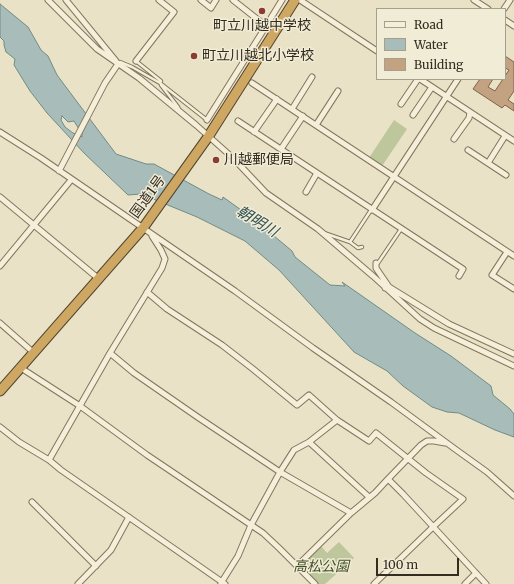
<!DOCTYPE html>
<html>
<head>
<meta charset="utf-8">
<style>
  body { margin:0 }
  #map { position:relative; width:514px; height:584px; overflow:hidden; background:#e9e2c7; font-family:Merriweather,serif }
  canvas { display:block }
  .legend { position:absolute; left:376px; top:8px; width:130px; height:72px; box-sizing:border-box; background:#f1ecd6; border:1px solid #a69f8d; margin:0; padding:5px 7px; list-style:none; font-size:12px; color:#352c20 }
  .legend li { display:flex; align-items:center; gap:8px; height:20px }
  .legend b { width:20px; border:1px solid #a69f8d }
  .scale { position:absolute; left:376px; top:558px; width:83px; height:18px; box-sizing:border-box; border:2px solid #352c20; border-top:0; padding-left:5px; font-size:12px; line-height:14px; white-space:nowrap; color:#352c20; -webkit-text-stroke:3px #f1ecd6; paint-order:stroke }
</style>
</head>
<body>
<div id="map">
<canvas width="514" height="584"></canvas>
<ul class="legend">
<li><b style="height:5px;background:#f5efd9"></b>Road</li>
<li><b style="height:11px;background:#a8bdb9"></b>Water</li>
<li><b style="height:11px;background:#c3a281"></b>Building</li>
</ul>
<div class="scale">100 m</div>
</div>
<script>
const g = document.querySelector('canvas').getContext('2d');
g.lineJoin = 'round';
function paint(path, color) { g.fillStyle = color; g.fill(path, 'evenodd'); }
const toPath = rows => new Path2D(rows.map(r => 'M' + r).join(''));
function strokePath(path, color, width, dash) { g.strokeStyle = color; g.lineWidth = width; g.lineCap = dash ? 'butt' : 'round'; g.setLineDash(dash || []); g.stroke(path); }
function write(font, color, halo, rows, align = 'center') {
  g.font = font + ' Merriweather,"Noto Sans JP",serif'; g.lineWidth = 3; g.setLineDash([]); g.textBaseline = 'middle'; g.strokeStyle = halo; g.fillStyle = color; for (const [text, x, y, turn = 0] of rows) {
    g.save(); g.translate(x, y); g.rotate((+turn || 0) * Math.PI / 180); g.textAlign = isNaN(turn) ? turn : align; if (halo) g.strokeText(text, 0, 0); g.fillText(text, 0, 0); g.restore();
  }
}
paint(toPath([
  [394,120,407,129,382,166,369,158],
  [339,542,354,558,325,584,316,584,300,566,321,546,327,553]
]), '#bec69c');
const water = toPath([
  [0,4,28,27,41,50,48,56,57,75,116,154,146,164,154,164,209,194,222,200,223,197,255,220,292,251,295,257,330,285,345,286,342,282,415,333,451,356,491,386,493,395,510,409,514,414,514,437,495,430,459,413,447,412,432,407,403,386,387,371,354,352,279,270,245,241,197,217,141,194,128,195,84,153,47,113,30,91,14,65,15,59,6,52,4,45,4,41,0,37,0,4],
  [62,116,68,122,74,121,82,134,82,137,73,133,65,127,61,120,62,116]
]);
paint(water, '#a8bdb9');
strokePath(water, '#6f8b86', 1);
const building = toPath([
  [505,56,514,62,514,91,508,100,514,104,514,111,505,105,502,108,473,89,480,79,493,79,488,87,495,91,503,79,505,79,505,76,509,70,505,68,505,56]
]);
paint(building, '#c3a281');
strokePath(building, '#7f6247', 1);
const lane = toPath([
  [119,63,120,62,132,67,160,83,161,81,136,61],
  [160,83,207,120],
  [161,85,178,107,179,110],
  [324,233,350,242,358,248,362,247],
  [350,242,371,210],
  [378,263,401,229]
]);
const street = toPath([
  [48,0,97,49,139,78,196,125,233,158,266,193,318,229,373,276,420,319,434,328,514,366],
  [66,0,116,61],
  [201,0,211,8,216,0],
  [233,0,266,26,282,0],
  [300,0,377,51],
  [474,0,488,9],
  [504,9,510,0],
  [505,20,514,26],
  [136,61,174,12,159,0],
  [420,79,514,141],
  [252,83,514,256],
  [401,104,418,79],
  [292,109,312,77],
  [413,115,432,87],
  [207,120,266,26],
  [238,121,463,269,459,276],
  [316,125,338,91],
  [0,132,41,158,235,291,313,348,391,402,455,449,487,472,514,496],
  [254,132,277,99],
  [454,139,469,118,470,112],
  [281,149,303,116],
  [468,150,506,175],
  [488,163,505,136],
  [59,171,105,83,118,64],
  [306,192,317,173],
  [0,197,99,279],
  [372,210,458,79],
  [507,252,492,275,514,289],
  [376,263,376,268,389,287],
  [0,266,71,180],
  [385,288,389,287,449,324,514,354],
  [147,292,167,309,222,345,253,369,297,405,309,395,337,420,369,441,376,433,426,473,463,499,433,527,374,584],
  [0,323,34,353],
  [110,353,134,373,199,418,280,472,351,513],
  [21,368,80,406,147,455,263,533,279,548,315,584],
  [0,427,19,442,49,460,61,470,225,584],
  [309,442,369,497],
  [49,460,110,353,162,268,165,259,161,250,152,236],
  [388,479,421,445,427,441,434,441,445,443],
  [32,502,96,566],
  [297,566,351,513,375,493,388,479,403,494,486,584],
  [221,583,238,556,251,525,280,472,294,450,309,442,337,420],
  [78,584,111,550,129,517],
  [465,584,476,573]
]);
const highway = toPath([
  [0,391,143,228,208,137,295,0]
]);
strokePath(lane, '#83755e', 4.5);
strokePath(street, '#83755e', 7);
strokePath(highway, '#514332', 11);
strokePath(lane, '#f5efd9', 2.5);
strokePath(street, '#f5efd9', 5);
strokePath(highway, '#cea762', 9);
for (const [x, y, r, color] of [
  [262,11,4,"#8b3c35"],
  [194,56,4,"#8b3c35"],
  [216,160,4,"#8b3c35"]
]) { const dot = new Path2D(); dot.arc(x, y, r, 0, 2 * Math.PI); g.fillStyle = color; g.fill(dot); strokePath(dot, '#f1ecd6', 1.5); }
write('14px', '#352c20', '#f1ecd6', [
  ["町立川越中学校",262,26,"center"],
  ["町立川越北小学校",202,56],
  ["川越郵便局",224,160]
], 'left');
write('14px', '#352c20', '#f1ecd6', [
  ["国道1号",148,197,-54]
]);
write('italic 14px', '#424f29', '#f1ecd6', [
  ["高松公園",321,567]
]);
write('italic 15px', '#315253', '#f1ecd6', [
  ["朝明川",257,222,31]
]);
</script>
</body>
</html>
